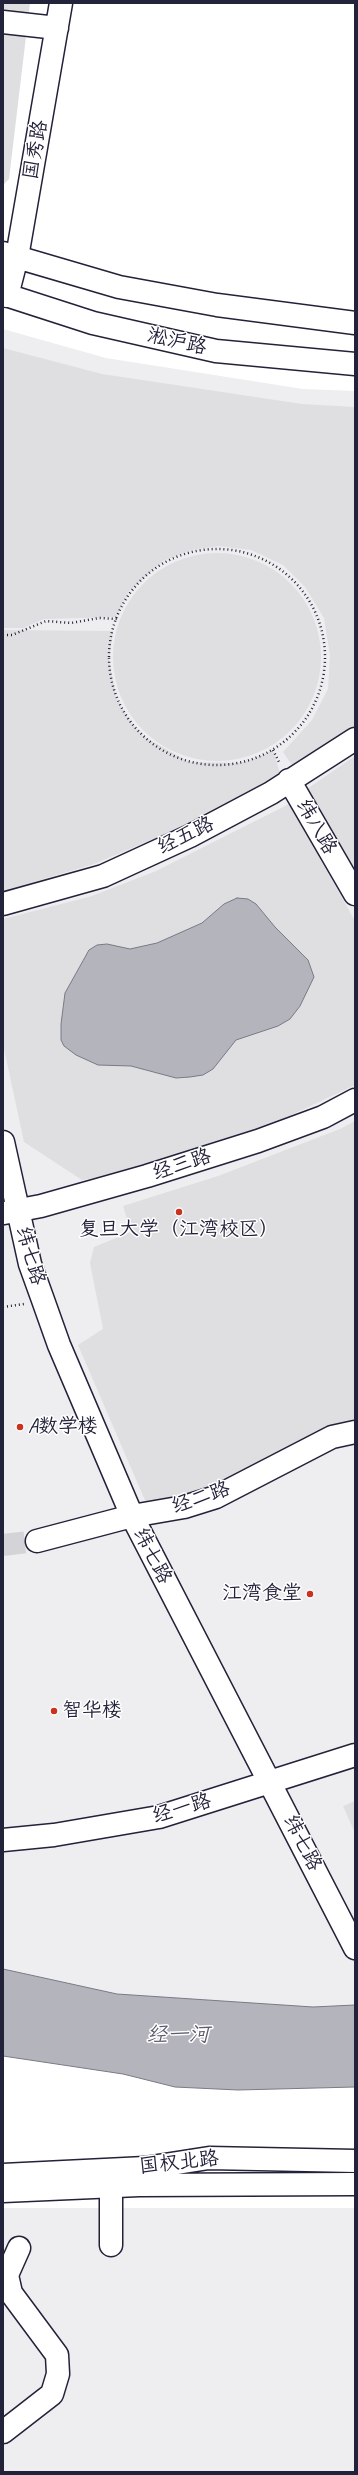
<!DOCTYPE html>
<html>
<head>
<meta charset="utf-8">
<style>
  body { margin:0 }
  #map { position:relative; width:358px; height:2475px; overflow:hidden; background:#fff; font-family:Caveat,sans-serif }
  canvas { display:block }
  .frame { position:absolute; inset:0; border:4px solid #22223b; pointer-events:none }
</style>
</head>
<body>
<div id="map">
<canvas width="358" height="2475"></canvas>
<div class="frame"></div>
</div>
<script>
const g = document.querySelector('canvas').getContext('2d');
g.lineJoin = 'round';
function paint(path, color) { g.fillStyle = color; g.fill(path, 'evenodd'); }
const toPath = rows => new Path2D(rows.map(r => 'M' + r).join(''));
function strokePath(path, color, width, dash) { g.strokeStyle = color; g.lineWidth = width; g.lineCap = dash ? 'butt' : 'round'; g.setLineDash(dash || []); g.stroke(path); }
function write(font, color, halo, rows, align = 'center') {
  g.font = font + ' Caveat,"LXGW WenKai TC",sans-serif'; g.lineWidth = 3; g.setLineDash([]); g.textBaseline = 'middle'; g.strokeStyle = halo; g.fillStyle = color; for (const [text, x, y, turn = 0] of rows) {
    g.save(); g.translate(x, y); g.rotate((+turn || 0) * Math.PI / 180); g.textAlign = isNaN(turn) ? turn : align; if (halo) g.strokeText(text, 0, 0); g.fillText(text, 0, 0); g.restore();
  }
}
paint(toPath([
  [3,329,106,358,303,389,355,391,355,2058,3,2034],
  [3,2208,355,2208,355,2472,3,2472]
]), '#eeeef1');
paint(toPath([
  [3,3,30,3,9,179,3,185],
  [3,348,102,374,302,404,355,407,355,729,296,771,283,752,312,720,328,689,330,656,324,618,305,587,283,565,251,550,219,546,191,550,163,561,129,591,116,617,44,619,23,628,3,628],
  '113 657a104 104 0 1 1 208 0a104 104 0 1 1-208 0Z',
  [3,630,113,631,109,660,116,697,131,723,143,736,189,762,239,763,256,758,273,750,281,777,189,824,94,864,3,891],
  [355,756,355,868,307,789],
  [289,804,355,921,355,1085,266,1127,114,1175,82,1180,24,1142,3,1044,3,919,92,896,156,871],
  [355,1121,355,1427,217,1490,147,1505,78,1345,103,1329,90,1263,94,1247,131,1232,123,1206,218,1176,340,1129],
  [355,1801,355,1833,343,1806]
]), '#dfdfe2');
const water = toPath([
  [237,898,248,899,256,904,275,927,308,960,314,977,300,1006,290,1019,278,1026,236,1040,213,1069,203,1075,190,1077,176,1078,131,1066,98,1065,76,1055,64,1046,61,1040,61,1024,65,993,89,950,97,945,107,944,130,949,157,943,202,923,224,904,237,898],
  [3,1969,117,1994,313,2007,355,2005,355,2087,238,2090,175,2087,123,2074,3,2056,3,1969]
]);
paint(water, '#b4b4bc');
strokePath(water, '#7a7a88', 1);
strokePath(toPath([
  [3,1545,37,1541]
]), '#d3d3d8', 22, [22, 11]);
const minor = toPath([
  [3,22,57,28],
  [17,257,61,3],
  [289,780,355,894],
  [3,904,103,876,190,836,271,793,355,739],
  [3,1142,30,1264,43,1300,59,1345,132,1516,355,1948],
  [4,1213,41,1206,147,1176,258,1141,323,1117,355,1100],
  [37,1541,132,1516,184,1507,216,1497,332,1437,355,1432],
  [3,1840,54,1835,159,1817,355,1755],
  [111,2186,111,2245],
  [3,2432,52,2394,58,2374,57,2355,11,2293,7,2275,19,2248]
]);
const major = toPath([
  [3,253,119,287,217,305,355,323],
  [3,294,93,323,216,351,355,364],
  [7,296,17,257],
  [3,2175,145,2168,209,2158,355,2161],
  [3,2191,139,2185,355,2184]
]);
strokePath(minor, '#22223b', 25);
strokePath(major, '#22223b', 25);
strokePath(toPath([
  '109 657a108 108 0 1 1 216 0a108 108 0 1 1-216 0Z',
  [3,635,12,635,46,621,71,623,99,618,118,619],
  [273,750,280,764],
  [3,1307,24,1304]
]), '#22223b', 2.5, [1, 3]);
strokePath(minor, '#fff', 22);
strokePath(major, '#fff', 22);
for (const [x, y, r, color] of [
  [179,1212,4,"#c8321e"],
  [20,1427,4,"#c8321e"],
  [310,1594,4,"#c8321e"],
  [54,1711,4,"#c8321e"]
]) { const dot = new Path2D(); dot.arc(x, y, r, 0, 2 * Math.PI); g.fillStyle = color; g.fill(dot); strokePath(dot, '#fff', 1.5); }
write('20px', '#22223b', '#fff', [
  ["国秀路",36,150,-80],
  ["淞沪路",177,342,13],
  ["纬八路",316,827,60],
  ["经五路",186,836,-26],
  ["经三路",182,1165,-18],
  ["纬七路",30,1256,74],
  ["经二路",201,1498,-19],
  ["纬七路",152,1556,63],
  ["经一路",182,1809,-16],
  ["纬七路",302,1843,63],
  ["国权北路",179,2163,-6]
]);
write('20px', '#22223b', '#fff', [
  ["复旦大学（江湾校区）",179,1230,"center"],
  ["A数学楼",28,1427],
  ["江湾食堂",302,1594,"right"],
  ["智华楼",62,1711]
], 'left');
write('italic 21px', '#5c5c6f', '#fff', [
  ["经一河",178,2035]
]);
</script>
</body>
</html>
